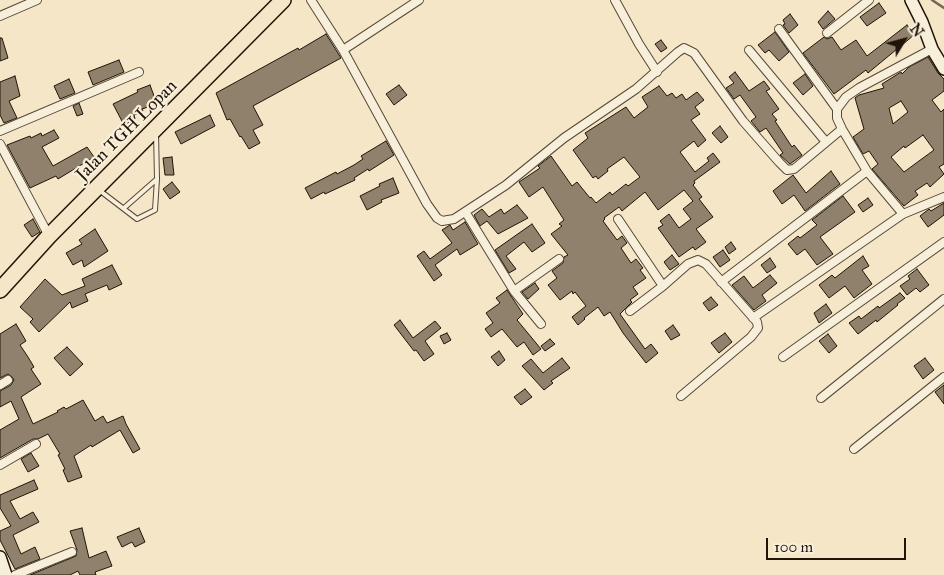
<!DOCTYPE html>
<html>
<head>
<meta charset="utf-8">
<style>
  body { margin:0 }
  #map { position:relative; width:944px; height:575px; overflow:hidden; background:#f5e6c7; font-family:"IM FELL Great Primer",serif }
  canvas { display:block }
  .north { position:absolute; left:879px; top:15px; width:50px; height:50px; -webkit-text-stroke:4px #f8efdb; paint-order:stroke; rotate:53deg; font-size:14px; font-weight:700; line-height:20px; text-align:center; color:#201408 }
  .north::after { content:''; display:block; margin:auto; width:18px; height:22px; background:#201408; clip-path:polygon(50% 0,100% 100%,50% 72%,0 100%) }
  .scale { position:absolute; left:766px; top:538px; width:140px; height:22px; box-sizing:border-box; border:2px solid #201408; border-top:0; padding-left:6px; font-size:15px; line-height:18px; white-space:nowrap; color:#201408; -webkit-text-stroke:4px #f8efdb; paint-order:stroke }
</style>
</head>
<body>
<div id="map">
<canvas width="944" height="575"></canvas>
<div class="north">N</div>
<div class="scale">100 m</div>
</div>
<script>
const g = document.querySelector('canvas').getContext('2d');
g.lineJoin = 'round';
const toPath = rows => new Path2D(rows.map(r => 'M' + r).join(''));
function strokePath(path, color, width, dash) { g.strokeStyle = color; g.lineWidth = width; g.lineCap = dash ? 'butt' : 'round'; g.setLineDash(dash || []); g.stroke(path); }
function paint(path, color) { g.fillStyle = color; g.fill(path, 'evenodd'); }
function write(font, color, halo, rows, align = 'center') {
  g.font = font + ' "IM FELL Great Primer",serif'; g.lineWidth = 4.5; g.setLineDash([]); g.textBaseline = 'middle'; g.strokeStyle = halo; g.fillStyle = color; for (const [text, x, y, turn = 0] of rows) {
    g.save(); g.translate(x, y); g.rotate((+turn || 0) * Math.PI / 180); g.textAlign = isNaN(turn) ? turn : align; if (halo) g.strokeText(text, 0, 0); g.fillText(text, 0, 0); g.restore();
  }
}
strokePath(toPath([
  [932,0,944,8]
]), '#756754', 2.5);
const building = toPath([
  [879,3,886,13,867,26,860,17,879,3],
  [828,11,835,19,823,29,818,22,828,11],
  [790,14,798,25,789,33,783,25,785,24,783,20,790,14],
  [907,25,914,35,868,73,866,70,834,94,803,53,824,37,827,39,832,37,841,50,856,40,867,56,907,25],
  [775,32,789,52,779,61,769,50,765,53,758,45,775,32],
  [326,34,341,58,253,106,263,125,253,130,260,143,249,149,241,136,240,137,230,119,227,120,216,93,298,48,299,50,326,34],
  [0,38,2,38,8,58,0,61,0,38],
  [661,40,667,48,661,52,655,44,661,40],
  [928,57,938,73,944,79,944,91,932,100,941,112,944,109,944,164,939,167,944,174,930,187,927,183,915,191,918,195,904,206,872,169,878,164,869,151,863,154,853,137,864,129,855,98,859,95,884,88,882,84,901,72,902,74,909,67,928,57],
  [901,101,908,112,893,124,889,108,901,101],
  [923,135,934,150,904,172,891,157,904,146,905,148,923,135],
  [119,60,124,72,93,85,88,72,119,60],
  [735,72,749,91,764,81,770,89,766,91,779,109,772,114,777,120,775,121,792,147,794,145,802,155,790,164,780,155,783,153,766,128,760,132,751,121,756,117,740,95,734,99,726,88,734,83,729,77,735,72],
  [805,74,813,86,803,95,793,83,805,74],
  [15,76,20,96,9,101,17,118,4,123,0,115,0,82,15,76],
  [69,79,75,93,60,99,54,86,69,79],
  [150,85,157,104,142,109,143,111,134,115,135,119,124,125,113,104,138,92,137,90,150,85],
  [399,85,407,95,394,105,386,94,399,85],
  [659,86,667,96,672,93,676,98,682,94,686,100,697,92,704,100,695,107,700,114,691,120,706,140,698,147,694,141,680,152,695,172,709,161,707,158,713,153,720,162,694,181,695,183,693,185,702,197,699,199,713,217,696,229,706,242,695,250,693,247,679,257,658,228,663,225,660,221,669,214,679,228,691,219,683,209,693,201,684,190,658,210,645,192,622,211,619,207,604,218,605,219,603,221,617,240,622,236,627,243,621,248,631,263,636,259,643,268,640,270,646,278,633,287,638,294,630,300,632,302,620,314,645,349,651,344,658,353,646,363,623,333,610,312,604,316,598,307,584,318,585,319,578,325,572,317,586,306,575,292,573,294,572,291,560,300,548,285,557,278,552,271,563,263,564,257,568,255,551,234,562,226,559,224,564,220,543,187,529,197,519,182,540,168,538,166,551,156,572,186,577,182,590,198,591,197,596,203,610,192,612,195,626,184,628,186,640,177,624,157,607,169,608,171,598,179,596,176,593,178,573,150,588,138,585,133,626,107,634,118,648,107,642,97,659,86],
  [79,103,83,114,77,116,73,106,79,103],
  [210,115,215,126,181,144,175,132,210,115],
  [720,126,728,137,721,143,712,133,720,126],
  [54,130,59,138,42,147,53,166,87,147,94,157,58,179,56,176,30,188,7,145,30,136,31,138,41,133,42,136,54,130],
  [386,141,394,155,369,171,368,169,354,178,355,180,325,194,324,192,311,199,305,188,336,172,337,174,354,165,363,159,361,156,386,141],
  [172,157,174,175,165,175,163,158,172,157],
  [831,171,840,184,805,211,794,195,782,204,773,191,793,175,806,193,831,171],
  [393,178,399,193,381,200,382,202,367,210,360,196,380,186,379,184,393,178],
  [172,182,180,192,170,199,163,189,172,182],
  [843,196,855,212,820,237,833,254,817,265,805,249,797,255,788,244,798,236,800,238,817,225,812,220,843,196],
  [868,198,873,205,863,212,858,205,868,198],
  [944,203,944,215,928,227,920,216,929,209,931,211,944,203],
  [517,205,528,218,498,234,487,221,480,226,474,215,482,209,489,217,501,209,504,214,517,205],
  [33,219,40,232,32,237,24,225,33,219],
  [465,222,478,244,460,255,457,249,435,265,442,275,434,281,417,256,424,251,430,259,452,243,442,230,450,225,453,230,465,222],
  [532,224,545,243,532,252,524,242,506,256,516,269,509,273,495,250,532,224],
  [95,229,108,251,84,267,82,260,73,265,66,253,82,244,79,240,95,229],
  [731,242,736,249,729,254,725,247,731,242],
  [723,250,730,260,720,267,713,257,723,250],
  [672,255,679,264,670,270,664,262,672,255],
  [863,256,869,266,862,270,872,284,854,298,845,286,829,298,819,285,832,275,835,278,863,256],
  [770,258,776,267,767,273,761,265,770,258],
  [112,265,122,284,109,290,107,285,85,294,88,301,72,308,70,302,39,332,30,322,33,319,20,307,45,279,62,295,85,286,82,279,112,265],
  [917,269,929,285,920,292,916,288,907,295,900,286,910,279,908,276,917,269],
  [770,275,777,283,762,295,766,301,754,310,732,285,744,276,753,288,770,275],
  [535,283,539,289,528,299,522,292,535,283],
  [507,290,523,314,517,320,541,349,533,355,524,342,517,347,502,329,491,337,485,329,493,323,486,313,500,303,496,298,507,290],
  [900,293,905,298,897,304,898,305,877,322,876,320,858,334,849,323,859,316,861,319,878,306,879,308,900,293],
  [711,297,718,305,709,311,703,303,711,297],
  [826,304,832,313,819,323,814,313,826,304],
  [400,320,413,338,435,321,441,328,425,341,434,354,424,361,416,350,414,351,394,325,400,320],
  [16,324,26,341,20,345,28,357,34,367,31,369,41,384,21,397,33,424,58,412,57,411,64,407,66,409,83,400,95,421,103,416,107,423,123,416,126,424,140,449,133,453,120,430,92,447,91,445,74,456,82,477,68,482,63,470,65,469,58,455,60,454,48,434,38,439,33,439,0,458,0,430,19,419,11,401,0,407,0,391,11,385,14,380,12,377,8,374,0,378,0,334,16,324],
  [673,325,680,335,671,340,665,331,673,325],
  [447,333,451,340,444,344,440,336,447,333],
  [725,333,732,342,719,353,711,343,725,333],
  [828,334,837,346,829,353,819,341,828,334],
  [550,339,555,344,545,351,541,346,550,339],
  [67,347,83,364,70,376,54,358,67,347],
  [499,351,505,360,498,366,491,357,499,351],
  [562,358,570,368,551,381,553,383,544,390,522,366,531,359,543,373,562,358],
  [925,358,934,370,923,379,914,366,925,358],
  [944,385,944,404,935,392,944,385],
  [525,389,532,397,521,405,514,397,525,389],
  [31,453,39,466,28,472,21,459,31,453],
  [34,480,38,489,10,501,20,519,33,512,39,522,13,535,21,554,35,547,40,559,15,569,0,540,0,531,11,526,0,508,0,495,34,480],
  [82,528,89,558,106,551,112,566,95,572,96,575,80,575,78,571,70,575,30,575,76,556,77,550,70,531,82,528],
  [139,528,145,542,135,547,132,542,122,547,117,537,139,528]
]);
paint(building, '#8f816b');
strokePath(building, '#201408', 1);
const lane = toPath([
  [99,190,137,219,155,210,157,179,156,133],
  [124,208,157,179]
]);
const street = toPath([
  [311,0,343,50,427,204,437,218,442,221,454,219,506,185,564,138,636,89,678,52,684,48,694,53,743,121,779,162,787,170,794,169,842,129],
  [615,0,639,44,657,72],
  [0,16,37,0],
  [779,29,837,109],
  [827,33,869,0],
  [343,50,419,0],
  [749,50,826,142],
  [0,131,139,72],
  [0,144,49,236],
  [466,213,514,291,541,324],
  [903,214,867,171,842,129,837,118,837,109,846,97,859,88,932,49],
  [618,219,663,286],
  [721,282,867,171],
  [514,291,559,259],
  [630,311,663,286,688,264,698,260,706,264,757,322,758,328,751,337,681,396],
  [753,318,903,214,944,197],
  [783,357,944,242],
  [0,385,8,380],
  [821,398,944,299],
  [854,449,944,377],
  [0,465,36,444],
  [15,575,72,552]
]);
const secondary = toPath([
  [911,0,922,22,932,49,944,69],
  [0,557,6,575]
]);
const highway = toPath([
  [0,290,49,236,283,0]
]);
strokePath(lane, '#554838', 6);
strokePath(street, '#554838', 10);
strokePath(secondary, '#201408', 14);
strokePath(highway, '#201408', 18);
strokePath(lane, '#f8efdb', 4);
strokePath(street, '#f8efdb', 8);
strokePath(secondary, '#f8efdb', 11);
strokePath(highway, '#f5e6c7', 15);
write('18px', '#201408', '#f8efdb', [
  ["Jalan TGH Lopan",127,131,-45]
]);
</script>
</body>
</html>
